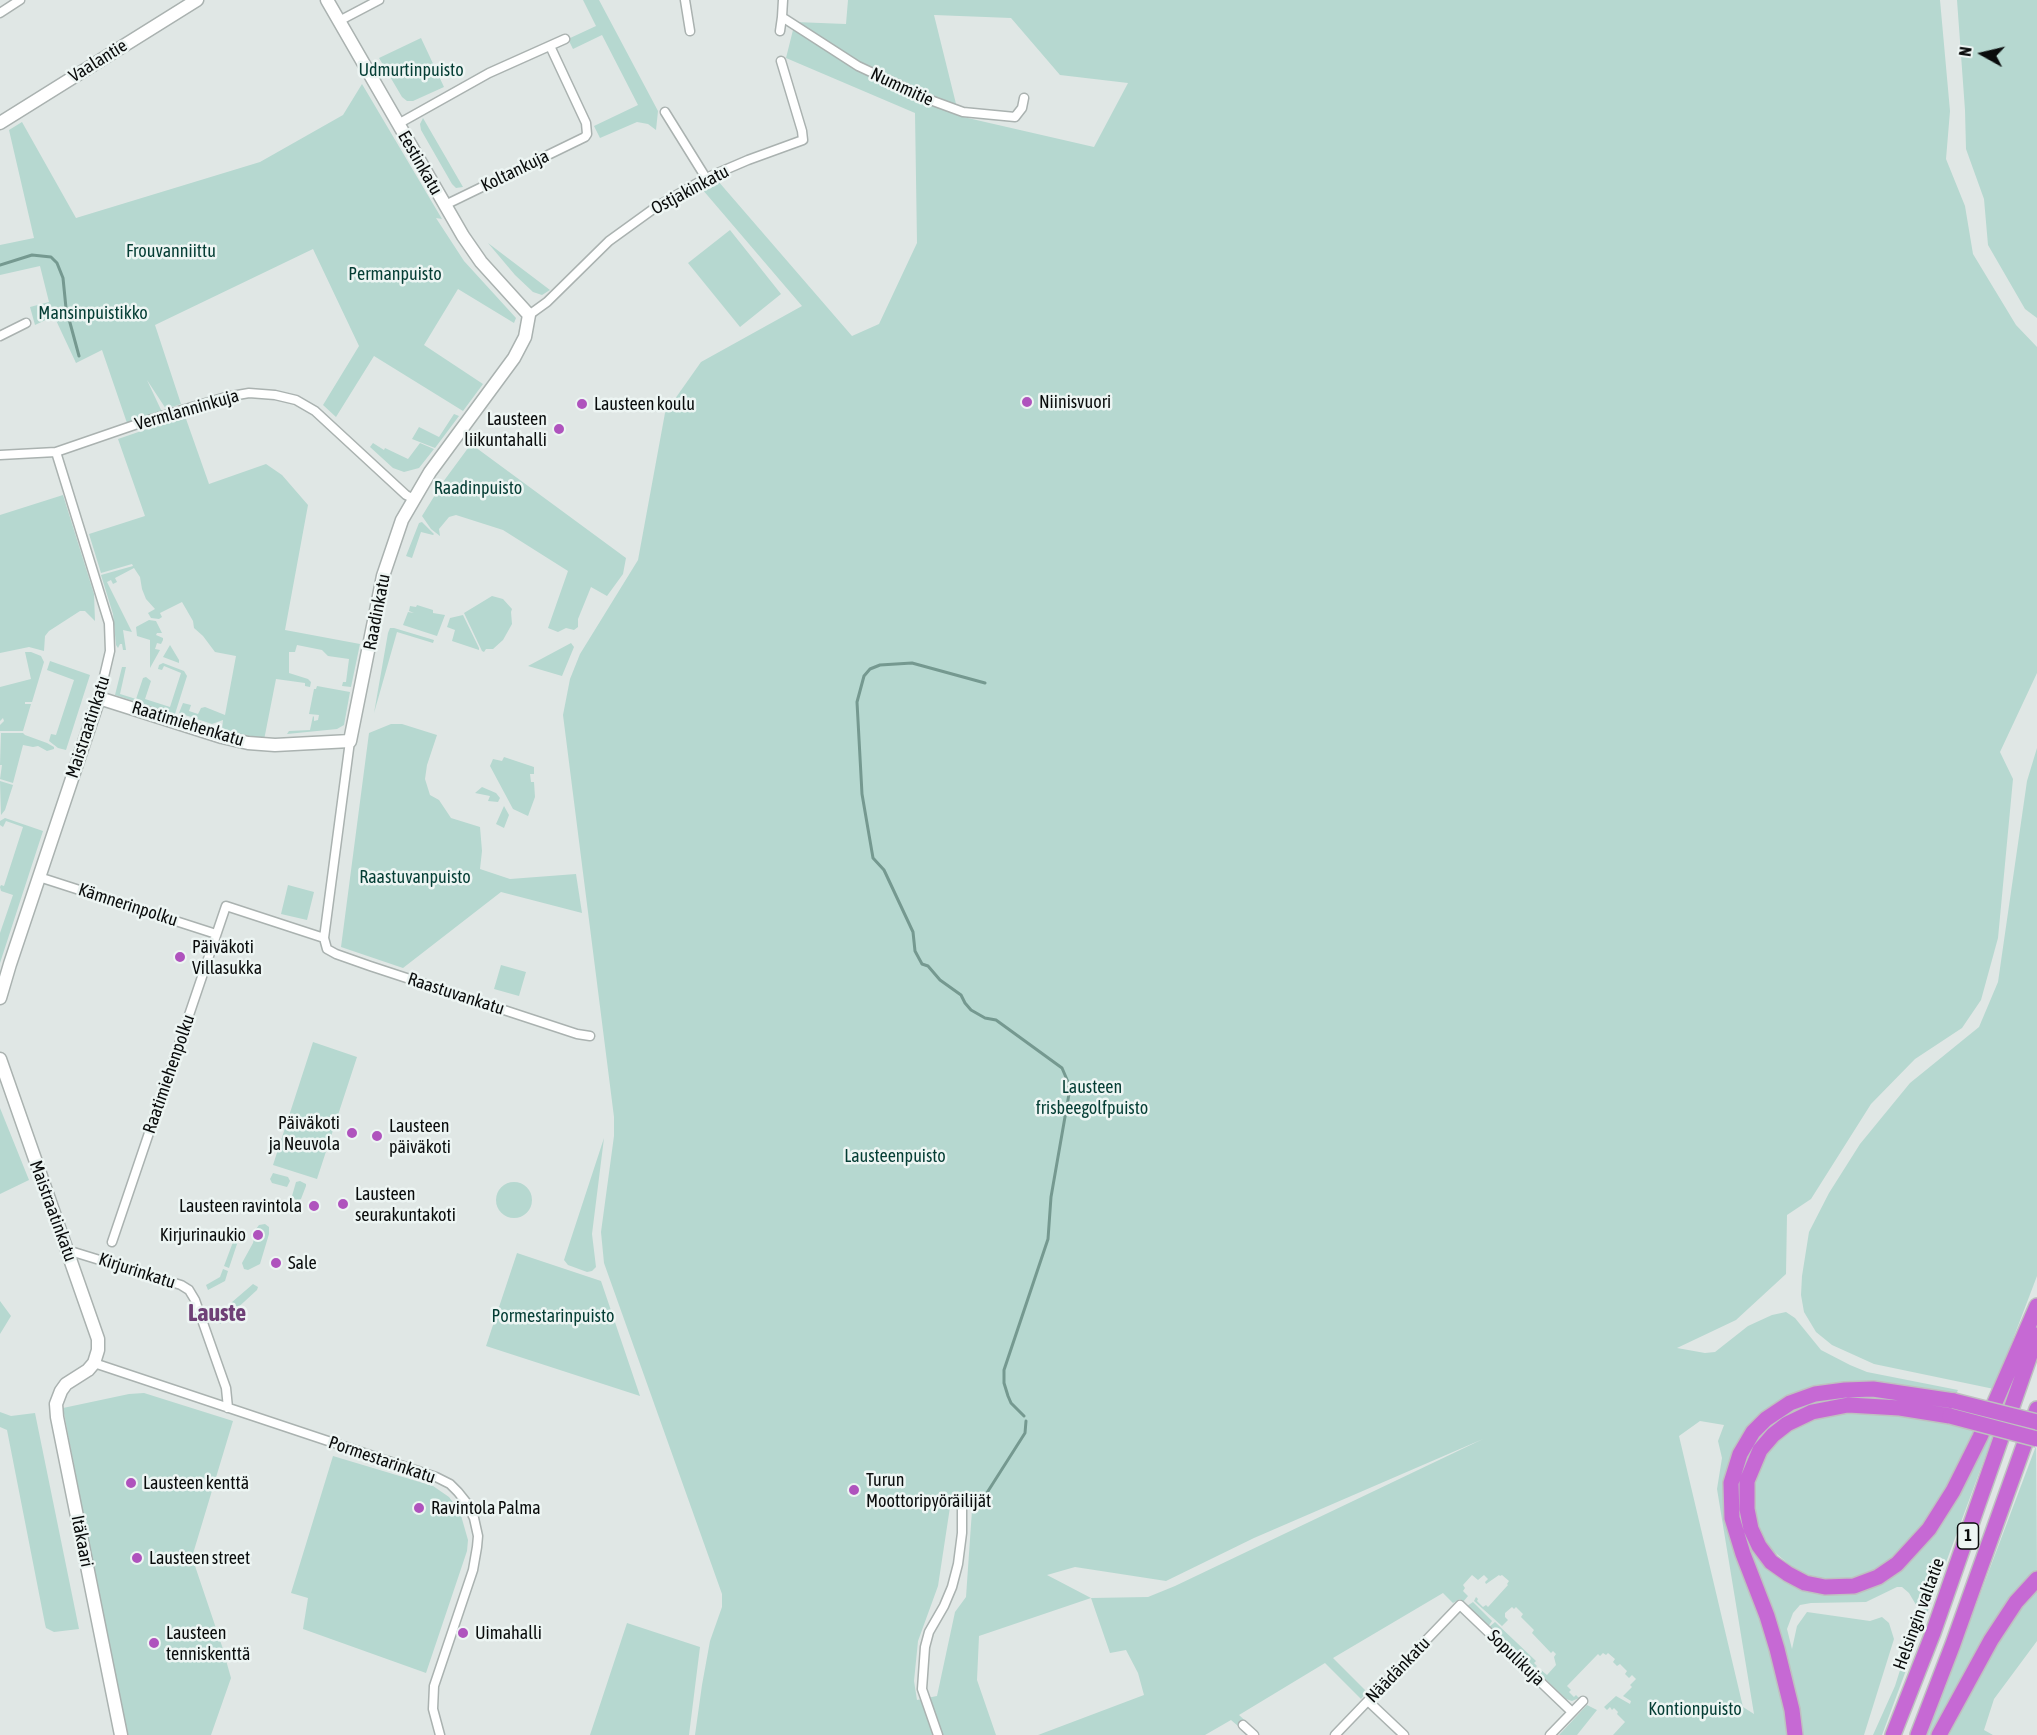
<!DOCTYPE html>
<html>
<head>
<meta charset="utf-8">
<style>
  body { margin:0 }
  #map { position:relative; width:2037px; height:1735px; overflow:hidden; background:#e0e7e5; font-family:"Asap Condensed",sans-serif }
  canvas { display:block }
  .north { position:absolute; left:1953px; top:24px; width:60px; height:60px; -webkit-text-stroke:4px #edf5f3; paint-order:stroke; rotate:278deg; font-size:16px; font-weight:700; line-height:24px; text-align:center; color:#0a0c0c }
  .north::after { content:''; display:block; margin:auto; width:21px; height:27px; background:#0a0c0c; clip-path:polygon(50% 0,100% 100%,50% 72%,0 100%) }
</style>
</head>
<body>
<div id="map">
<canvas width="2037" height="1735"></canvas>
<div class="north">N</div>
</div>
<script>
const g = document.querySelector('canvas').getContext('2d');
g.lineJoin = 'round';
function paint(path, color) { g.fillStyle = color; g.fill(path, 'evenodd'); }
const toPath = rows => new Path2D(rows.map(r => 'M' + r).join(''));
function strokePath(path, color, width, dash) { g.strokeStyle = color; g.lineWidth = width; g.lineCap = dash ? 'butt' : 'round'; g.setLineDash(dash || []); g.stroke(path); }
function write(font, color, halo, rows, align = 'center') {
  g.font = font + ' "Asap Condensed",sans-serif'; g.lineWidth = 5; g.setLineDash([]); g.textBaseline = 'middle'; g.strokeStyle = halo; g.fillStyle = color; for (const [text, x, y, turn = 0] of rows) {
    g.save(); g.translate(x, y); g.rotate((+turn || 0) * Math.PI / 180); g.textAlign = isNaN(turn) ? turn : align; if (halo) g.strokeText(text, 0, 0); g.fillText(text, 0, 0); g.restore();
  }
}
paint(toPath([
  [583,0,599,0,658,111,656,130,648,124,637,122,600,138,594,126,638,105,602,35,573,49,568,39,596,26],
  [848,0,1940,0,1950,111,1946,159,1965,206,1973,254,2016,325,2037,347,2037,673,2000,752,2013,779,1998,938,1981,1000,1962,1028,1915,1059,1871,1104,1811,1199,1787,1215,1786,1274,1736,1320,1677,1348,1705,1353,1715,1352,1748,1326,1772,1315,1786,1312,1795,1318,1821,1350,1850,1365,1867,1372,1958,1390,1955,1396,1869,1385,1765,1412,1745,1431,1729,1461,1724,1489,1754,1601,1780,1680,1789,1735,1613,1735,1625,1722,1617,1714,1618,1712,1614,1708,1612,1710,1610,1707,1607,1710,1604,1707,1616,1696,1630,1704,1631,1701,1623,1696,1632,1687,1630,1685,1636,1679,1632,1675,1629,1678,1625,1674,1627,1671,1620,1664,1617,1666,1613,1662,1615,1659,1608,1653,1606,1655,1603,1653,1600,1656,1598,1654,1567,1686,1571,1690,1569,1692,1574,1697,1576,1695,1579,1698,1572,1701,1566,1699,1539,1673,1541,1670,1547,1675,1556,1665,1554,1657,1556,1654,1553,1651,1551,1653,1532,1633,1534,1630,1521,1617,1523,1614,1516,1607,1514,1609,1512,1607,1505,1613,1505,1617,1508,1620,1502,1626,1474,1601,1476,1597,1478,1599,1477,1601,1483,1607,1486,1605,1488,1607,1508,1585,1507,1584,1509,1581,1502,1575,1500,1576,1499,1575,1486,1584,1485,1582,1488,1579,1484,1575,1478,1580,1472,1575,1463,1585,1465,1588,1463,1591,1468,1596,1463,1602,1460,1599,1453,1603,1443,1593,1333,1658,1367,1692,1361,1699,1325,1663,1239,1715,1251,1726,1245,1732,1231,1720,1205,1735,1038,1735,1144,1695,1138,1673,1126,1650,1110,1653,1091,1598,979,1636,977,1680,996,1735,695,1735,702,1685,710,1641,722,1607,722,1594,604,1263,601,1232,614,1136,614,1117,563,715,570,679,580,654,638,560,665,413,701,362,802,306,702,189,718,181,852,336,879,324,917,243,915,113,786,58,795,22,846,24],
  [934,15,1011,18,1060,75,1128,83,1094,147,959,116],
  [1700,1421,1724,1425,1718,1441,1722,1458,1717,1489,1754,1714,1743,1707,1679,1436],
  [1483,1439,1175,1586,1148,1597,1091,1598,1047,1575,1075,1567,1166,1581,1254,1538],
  [952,1494,972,1510,966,1597,955,1612,937,1696,917,1700,914,1681,918,1641,938,1586],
  [1957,0,2037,0,2037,318,2025,309,1988,245,1984,199,1966,149,1965,110],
  [421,38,444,87,413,101,407,101,402,97,379,58],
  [362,84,442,219,436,218,464,261,516,318,514,323,458,289,424,345,483,384,463,411,374,356,336,417,323,405,359,346,313,249,155,325,181,404,166,409,147,380,162,412,127,423,102,350,76,363,54,316,35,325,30,307,49,302,40,266,0,275,0,245,34,238,9,130,22,122,76,218,260,162,343,115],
  [423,118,463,187,456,188,452,184,421,130,420,124],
  [730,230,781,294,740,327,688,263],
  [488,243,550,290,542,295,533,292,515,275],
  [454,414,459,416,435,448,412,439,419,427,439,437],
  [185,416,209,484,266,464,282,475,308,505,285,630,360,644,351,687,342,686,343,682,346,682,349,659,328,656,322,650,297,645,295,652,289,652,289,673,308,679,311,682,310,687,305,686,305,683,276,679,264,740,241,736,222,730,223,720,212,724,179,713,183,703,191,705,189,711,198,714,201,708,205,707,225,715,236,656,215,652,203,636,194,628,193,621,182,602,160,613,162,617,159,619,151,618,148,613,155,609,146,599,142,589,140,577,134,568,115,578,117,582,113,584,111,580,107,582,132,632,123,630,126,650,123,650,122,644,120,644,118,648,116,645,113,614,101,575,133,566,132,564,101,573,89,534,145,516,118,439],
  [373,443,384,450,385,448,408,459,420,443,434,449,419,468,404,472,393,468,370,447],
  [471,444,626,558,623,574,607,596,591,587,578,619,578,627,574,630,566,628,558,632,548,628,568,571,503,530,456,515,449,517,439,529,440,536,431,529,422,516,443,482],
  [63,495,94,594,95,621,85,611,80,611,49,631,45,636,44,651,29,647,0,653,0,515],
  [422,522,434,534,433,535,421,532,412,558,406,556,419,523],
  [492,596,503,599,512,609,511,612,512,624,503,640,493,649,486,649,484,652,482,651,464,613],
  [417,605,433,610,433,613,445,615,437,636,403,625,408,612,414,613,409,611,410,606,416,607],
  [463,615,479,648,479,650,452,641,455,630,447,627,450,618],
  [149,620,156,621,162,633,157,633,156,635,163,638,163,640,161,644,157,643,155,649,160,650,150,668,150,640,137,636,136,627],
  [394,628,434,640,433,643,397,632,374,713,388,633,390,628],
  [571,643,574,647,562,676,528,666],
  [170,645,179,660,179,663,163,657],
  [25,652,31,652,41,656,44,662,32,702,25,702,25,704,31,704,23,731,0,731,0,725,4,721,3,718,0,721,0,687,31,679],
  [50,661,90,675,66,750,58,748,49,741,51,734,56,735,74,680,47,670],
  [163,663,184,671,187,676,175,714,115,695,122,667,126,667,120,694,136,699,143,678,146,677,151,681,145,699,170,707,181,673,164,666,162,670,158,669,159,665],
  [317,686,350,692,344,725,337,729,287,734,289,731,310,730,313,716,314,717,314,721,318,720,319,715,309,714,314,689,316,689],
  [391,724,402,724,437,735,427,765,425,779,430,795,439,800,451,818,480,827,482,851,480,869,510,879,576,874,582,913,501,892,403,968,341,947,369,733],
  [1,733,23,733,25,735,47,743,54,747,54,749,47,751,38,746,33,747,23,745,13,783,0,779,2,765,0,765],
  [2037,748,2037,1276,1994,1389,1874,1364,1832,1345,1816,1332,1804,1312,1801,1295,1802,1276,1809,1232,1829,1193,1860,1144,1910,1083,1979,1027,1998,982,2027,781],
  [504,757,534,767,534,774,530,774,531,782,534,782,535,797,528,816,513,809,490,766,493,759,502,761],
  [0,781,13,785,5,810,1,815],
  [482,787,496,793,500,798,498,802,488,801,490,796,475,793],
  [504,806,509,815,504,828,496,824],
  [5,818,43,831,0,963,0,933,13,895,1,891,0,887,1,885,4,886,23,827,6,821,3,827,0,825,0,821],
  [288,885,314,892,307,920,281,914],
  [501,965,526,972,519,996,494,989],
  [313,1042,357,1057,317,1179,273,1165],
  [0,1108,29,1180,0,1194],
  [604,1138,592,1234,596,1267,592,1271,587,1272,568,1265,564,1260],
  [273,1173,288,1177,290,1181,287,1187,272,1183,270,1179],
  [300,1181,306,1184,306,1186,301,1199,297,1201,292,1196,296,1182],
  '496 1200a18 18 0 1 1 36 0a18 18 0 1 1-36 0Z',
  [265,1224,269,1227,269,1234,260,1264,248,1270,244,1269,242,1263,253,1243,256,1229,259,1225],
  [236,1234,240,1235,229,1268,224,1266],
  [517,1253,601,1281,640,1396,486,1346],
  [223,1269,228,1271,225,1281,208,1290,206,1285,220,1277],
  [253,1284,258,1287,257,1290,220,1324,217,1315],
  [0,1301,11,1316,0,1334],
  [144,1393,233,1421,192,1557,222,1646,231,1678,211,1735,128,1735,102,1612,63,1408,129,1394],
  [1877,1395,1952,1406,1951,1410,1826,1402,1753,1452,1745,1529,1802,1586,1891,1576,1988,1432,1994,1433,1882,1735,1873,1735,1895,1686,1919,1610,1909,1593,1902,1587,1897,1587,1866,1602,1811,1603,1800,1605,1793,1613,1787,1629,1792,1649,1797,1626,1807,1612,1870,1621,1882,1617,1889,1623,1894,1639,1864,1735,1800,1735,1791,1672,1776,1622,1739,1533,1735,1488,1748,1449,1759,1432,1789,1409,1824,1397],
  [1837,1411,1890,1411,1977,1429,1963,1460,1930,1518,1896,1559,1874,1573,1852,1579,1831,1581,1812,1578,1799,1573,1771,1549,1755,1521,1752,1488,1762,1458,1776,1441,1792,1428,1811,1417],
  [0,1412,11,1416,35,1413,79,1629,54,1632,46,1628,45,1624,7,1430,0,1427],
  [2036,1446,2037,1574,1934,1735,1927,1735],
  [333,1456,433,1486,449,1497,460,1512,468,1540,467,1551,426,1673,303,1629,308,1598,291,1593],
  [2037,1591,2037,1641,1994,1699,1984,1730,1993,1735,1949,1735,1993,1651,2017,1614],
  [1473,1602,1492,1621,1488,1627,1467,1606],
  [1495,1622,1536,1661,1534,1663,1537,1666,1533,1670,1489,1627],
  [627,1623,700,1647,689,1735,590,1735],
  [1587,1705,1597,1710,1577,1735,1559,1735]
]), '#b6d8d0');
strokePath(toPath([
  [0,265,32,255,51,257,57,263,63,278,66,308,79,356],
  [985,683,912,663,880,665,870,669,864,676,857,702,862,794,873,858,884,870,913,932,915,951,922,964,928,966,940,980,961,995,965,1003,971,1010,985,1018,996,1020,1062,1068,1068,1082,1069,1094,1051,1197,1048,1239,1004,1370,1004,1383,1008,1396,1011,1403,1024,1416],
  [983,1499,1025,1433,1026,1421]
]), '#759990', 3);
const street = toPath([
  [685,0,690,31],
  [783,0,782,17,858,66,933,101,963,112,1015,117,1022,108,1024,98],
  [0,13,20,0],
  [339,21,379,0],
  [780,31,782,17],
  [665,112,706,178],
  [398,124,489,73,565,39],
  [445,205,585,137,587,134,586,123,550,46],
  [529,315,547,302,609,241,656,207,706,178,748,160,803,140,802,131,781,61],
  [0,336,26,323],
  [56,452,109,623,110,651,99,698],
  [0,455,56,452,152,419,226,397,249,393,275,395,296,400,315,411,406,495,414,499],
  [350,741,324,938,327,949,336,954,370,966,577,1034,590,1036],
  [39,877,216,934],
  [112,1242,226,906,324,938],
  [67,1250,181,1285,189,1290,195,1300,226,1388,228,1408],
  [94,1363,436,1477,450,1484,458,1492,466,1502,474,1518,478,1536,477,1547,473,1570,434,1686,433,1709,440,1735],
  [1368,1701,1404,1735],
  [1243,1725,1254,1735],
  [938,1735,922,1689,925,1647,929,1632,944,1606,952,1587,958,1564,962,1533,962,1502],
  [1335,1735,1460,1605,1572,1712],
  [1550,1735,1583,1701]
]);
const secondary = toPath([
  [0,123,197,0],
  [0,998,10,964,99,698,222,737,248,743,275,745,350,741,383,576,402,520,430,472,514,358,525,337,529,315,481,262,463,236,327,0],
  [0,1059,98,1339,98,1350,94,1363,88,1370,66,1384,61,1391,56,1404,57,1417,121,1735]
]);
const highway = toPath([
  [1950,1416,1900,1408,1848,1405,1812,1412,1787,1424,1773,1435,1760,1450,1747,1481,1747,1509,1751,1529,1759,1546,1771,1562,1788,1574,1805,1583,1825,1587,1854,1586,1878,1577,1897,1564,1929,1529,1953,1491,1980,1437,2037,1306],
  [1795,1735,1792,1710,1777,1649,1767,1616,1743,1554,1732,1518,1731,1483,1740,1454,1753,1432,1766,1419,1790,1403,1815,1394,1845,1390,1873,1389,1954,1401],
  [1893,1735,1933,1633,2037,1335],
  [1918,1735,1953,1644,2037,1409],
  [1939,1735,1991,1640,2016,1602,2037,1579]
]);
strokePath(street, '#aab2b0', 11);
strokePath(secondary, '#aab2b0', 15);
strokePath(highway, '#bfc0c0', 18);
strokePath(street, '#fff', 8);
strokePath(secondary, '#fff', 12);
strokePath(highway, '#c669d4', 15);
const highwayBridge = toPath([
  [1954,1401,2037,1422],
  [1950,1416,2037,1439]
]);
strokePath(highwayBridge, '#bfc0c0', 18, []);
strokePath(highwayBridge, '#c669d4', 15);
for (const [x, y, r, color] of [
  [1027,402,6,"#af53bd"],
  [582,404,6,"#af53bd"],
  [559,429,6,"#af53bd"],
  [180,957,6,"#af53bd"],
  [352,1133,6,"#af53bd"],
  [377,1136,6,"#af53bd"],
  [343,1204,6,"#af53bd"],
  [314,1206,6,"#af53bd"],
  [258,1235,6,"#af53bd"],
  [276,1263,6,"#af53bd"],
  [131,1483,6,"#af53bd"],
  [854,1490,6,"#af53bd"],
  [419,1508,6,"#af53bd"],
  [137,1558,6,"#af53bd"],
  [463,1633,6,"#af53bd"],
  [154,1643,6,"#af53bd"]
]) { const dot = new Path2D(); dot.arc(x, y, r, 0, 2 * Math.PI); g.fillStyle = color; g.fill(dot); strokePath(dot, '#edf5f3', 2); }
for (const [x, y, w] of [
  [1968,1536,21]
]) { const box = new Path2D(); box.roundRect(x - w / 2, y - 13, w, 26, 4.5); g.fillStyle = '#edf5f3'; g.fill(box); strokePath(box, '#0a0c0c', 1.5); }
write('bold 16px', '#0a0c0c', null, [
  ["1",1968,1536]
]);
write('18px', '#0a0c0c', '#edf5f3', [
  ["Vaalantie",98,61,-32],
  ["Nummitie",902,87,25],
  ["Eestinkatu",420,163,60],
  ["Koltankuja",515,171,-26],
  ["Ostjakinkatu",690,190,-28],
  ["Vermlanninkuja",187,410,-16],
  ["Raadinkatu",377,612,-79],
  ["Raatimiehenkatu",188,724,17],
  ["Maistraatinkatu",88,727,-72],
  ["Kämnerinpolku",128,905,18],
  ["Raastuvankatu",456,994,18],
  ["Raatimiehenpolku",169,1074,-71],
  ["Maistraatinkatu",53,1211,70],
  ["Kirjurinkatu",137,1271,18],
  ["Pormestarinkatu",382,1460,19],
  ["Itäkaari",82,1541,79],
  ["Helsingin valtatie",1919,1614,-70],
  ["Sopulikuja",1516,1658,44],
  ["Näädänkatu",1398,1670,-46]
]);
write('18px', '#043d34', '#edf5f3', [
  ["Udmurtinpuisto",411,70],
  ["Frouvanniittu",171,251],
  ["Permanpuisto",395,274],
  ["Mansinpuistikko",93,313],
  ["Raadinpuisto",478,488],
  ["Raastuvanpuisto",415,877],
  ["Lausteen",1092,1087],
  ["frisbeegolfpuisto",1092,1108],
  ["Lausteenpuisto",895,1156],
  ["Pormestarinpuisto",553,1316],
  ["Kontionpuisto",1695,1709]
]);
write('18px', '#0a0c0c', '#edf5f3', [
  ["Niinisvuori",1039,402],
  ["Lausteen koulu",594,404],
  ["Lausteen",547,419,"right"],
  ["liikuntahalli",547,440,"right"],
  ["Päiväkoti",192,947],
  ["Villasukka",192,968],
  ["Päiväkoti",340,1123,"right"],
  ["ja Neuvola",340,1144,"right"],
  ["Lausteen",389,1126],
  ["päiväkoti",389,1147],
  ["Lausteen",355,1194],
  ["seurakuntakoti",355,1215],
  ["Lausteen ravintola",302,1206,"right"],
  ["Kirjurinaukio",246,1235,"right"],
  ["Sale",288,1263],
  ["Turun",866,1480],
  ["Moottoripyöräilijät",866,1501],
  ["Lausteen kenttä",143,1483],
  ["Ravintola Palma",431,1508],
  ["Lausteen street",149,1558],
  ["Lausteen",166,1633],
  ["tenniskenttä",166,1654],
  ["Uimahalli",475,1633]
], 'left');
write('bold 24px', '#6f4076', '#edf5f3', [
  ["Lauste",217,1313]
]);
</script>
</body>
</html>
